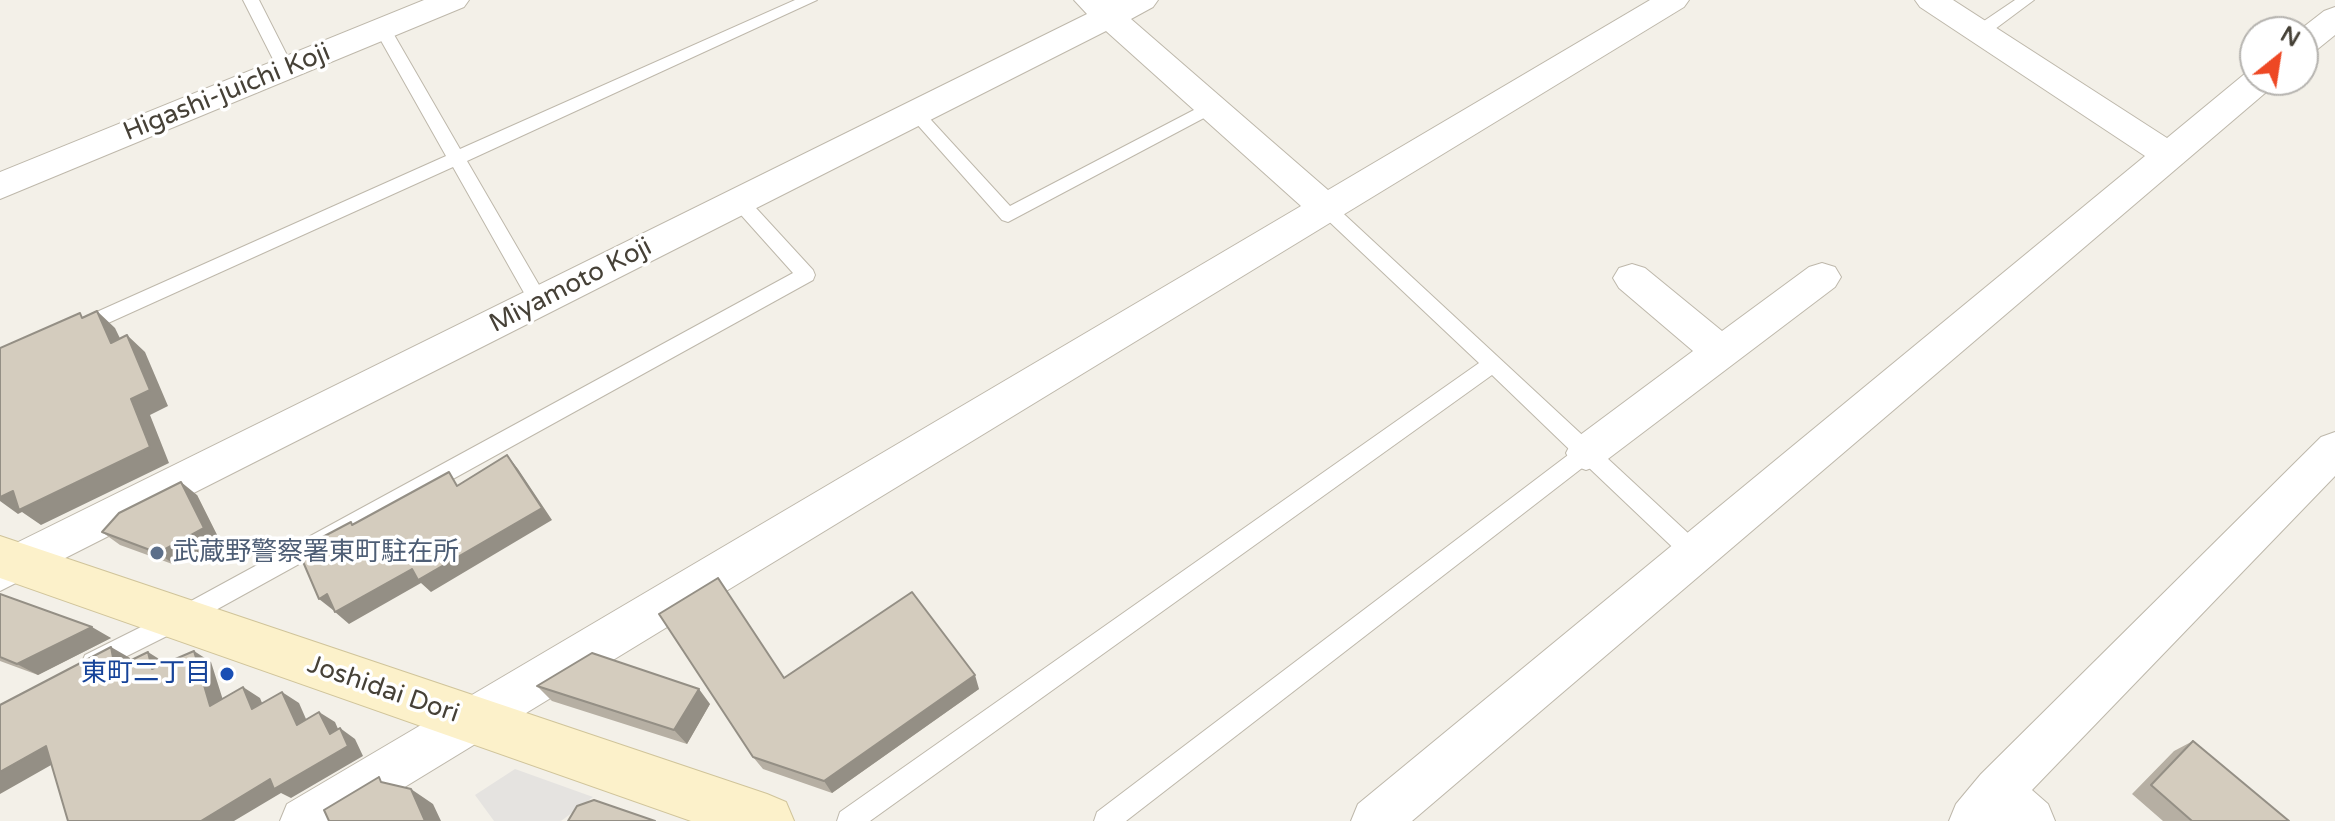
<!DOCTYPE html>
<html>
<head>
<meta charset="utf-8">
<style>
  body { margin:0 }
  #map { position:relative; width:2335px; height:821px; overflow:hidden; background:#f3f0e8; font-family:"Varela Round",sans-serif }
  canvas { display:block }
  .north { position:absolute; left:2239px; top:16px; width:80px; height:80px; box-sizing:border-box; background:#fff; border:2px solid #b5b3af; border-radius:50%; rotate:30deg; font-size:22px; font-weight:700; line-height:32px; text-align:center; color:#464137 }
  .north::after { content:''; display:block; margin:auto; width:28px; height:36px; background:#ee4824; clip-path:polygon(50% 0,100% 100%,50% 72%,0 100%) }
</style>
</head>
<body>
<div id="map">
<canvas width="2335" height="821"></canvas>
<div class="north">N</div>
</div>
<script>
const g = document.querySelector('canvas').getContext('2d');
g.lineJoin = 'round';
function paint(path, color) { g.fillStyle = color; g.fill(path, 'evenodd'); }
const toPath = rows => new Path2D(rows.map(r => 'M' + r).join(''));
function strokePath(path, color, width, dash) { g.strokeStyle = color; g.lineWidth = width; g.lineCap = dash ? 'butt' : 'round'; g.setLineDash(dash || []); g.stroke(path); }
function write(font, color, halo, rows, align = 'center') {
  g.font = font + ' "Varela Round","Noto Sans JP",sans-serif'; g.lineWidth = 7; g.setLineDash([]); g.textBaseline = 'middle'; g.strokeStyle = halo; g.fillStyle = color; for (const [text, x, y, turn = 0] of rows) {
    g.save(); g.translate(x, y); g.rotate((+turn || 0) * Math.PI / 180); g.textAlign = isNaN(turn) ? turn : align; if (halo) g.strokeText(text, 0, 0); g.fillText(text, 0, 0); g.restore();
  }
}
paint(toPath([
  [515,769,593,797,561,821,494,821,475,795]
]), '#e5e3e0');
const service = toPath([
  [243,0,259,0,294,69,292,73,280,73,243,0],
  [795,0,817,0,467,161,546,297,548,302,546,307,532,307,453,167,86,333,72,333,69,328,72,323,446,156,375,30,377,26,389,26,460,149,795,0],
  [2015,0,2034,0,1987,35,1975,35,1975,27,2015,0],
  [1213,100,1221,106,1219,110,1008,222,1002,220,907,113,915,107,921,109,1010,206,1213,100],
  [739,194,745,196,813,270,815,275,813,280,185,627,93,673,85,669,82,662,85,655,169,613,793,273,733,206,730,201,739,194],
  [1326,201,1332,203,1702,546,1705,553,1702,560,1694,563,1686,560,1586,465,1126,821,1094,821,1097,812,1572,452,1492,375,870,821,837,821,840,812,1479,363,1320,213,1317,208,1320,203,1326,201]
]);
const minor = toPath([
  [424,0,469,0,464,7,0,199,0,172,424,0],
  [1074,0,1158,0,1153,7,1131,19,1328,190,1650,0,1689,0,1684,7,349,821,280,821,287,804,1301,206,1106,31,0,591,0,551,1087,14,1074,0],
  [1915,0,1953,0,2167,138,2247,72,2255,70,2255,80,2276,80,2271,88,1412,821,1351,821,1358,804,2145,156,1920,7,1915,0],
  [2335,7,2335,35,2314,52,2303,55,2303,32,2297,32,2324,11,2335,7],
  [1822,263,1835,267,1841,277,1835,287,1600,465,1586,470,1572,465,1566,453,1572,441,1693,351,1619,288,1613,278,1619,268,1632,264,1645,268,1722,331,1809,267,1822,263],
  [2335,432,2335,476,2032,790,2048,804,2055,821,1949,821,1956,804,1981,774,2321,437,2335,432]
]);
const secondary = toPath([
  [0,536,767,794,786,802,794,821,691,821,0,578,0,536]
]);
strokePath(service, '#beb8ab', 2);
strokePath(minor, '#beb8ab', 2);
strokePath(secondary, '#d0c49a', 2);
paint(service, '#fff');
paint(minor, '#fff');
paint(secondary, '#fcf1ca');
paint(toPath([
  [197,495,220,541,175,565,120,545,102,532],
  [0,594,111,638,38,675,0,661],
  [784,678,979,689,832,793,763,769,753,757],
  [537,686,710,704,687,744,552,701],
  [2193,741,2289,821,2163,821,2132,794,2174,751]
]), '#b6afa3');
paint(toPath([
  [97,311,115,328,130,359,111,343],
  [127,335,145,352,168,406,150,415,169,463,41,525,22,512,18,514,0,501,0,497,131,399],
  [507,455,518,469,552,520,431,592,421,583,349,624,335,612],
  [181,482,197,495,220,541,175,565,158,553],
  [327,594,341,606,333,610,319,599],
  [92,627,111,638,38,675,17,664],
  [111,647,130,658,134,679,115,668],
  [194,651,211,662,228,716,210,706],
  [148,652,167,664,152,669],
  [975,675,979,689,832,793,824,781],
  [243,687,260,698,269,720,252,709],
  [699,689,710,704,687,744,674,730],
  [282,692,299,703,313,735,297,725],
  [319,712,335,722,345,745,330,734],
  [340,728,355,739,363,756,291,798,281,793,234,821,201,821],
  [46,746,67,756,0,794,0,772],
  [411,789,433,804,441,821,425,821]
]), '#948f85');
const building = toPath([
  [97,311,111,343,127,335,150,390,131,399,150,447,19,510,13,491,0,497,0,348,80,313,82,318,97,311],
  [507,455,542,508,418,580,412,569,335,612,327,594,319,599,298,550,351,522,352,525,449,472,457,486,507,455],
  [181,482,204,528,158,553,102,532,119,513,181,482],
  [718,578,784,678,912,592,975,675,824,781,753,757,659,614,718,578],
  [0,594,92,627,17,664,0,657,0,594],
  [111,647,115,668,148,652,152,669,194,651,210,706,243,687,252,709,282,692,297,725,319,712,330,734,340,728,348,746,274,789,270,779,201,821,68,821,46,746,0,772,0,705,111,647],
  [592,653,699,689,674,730,537,686,592,653],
  [2193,741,2289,821,2192,821,2151,785,2193,741],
  [379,777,381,782,411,789,425,821,329,821,324,810,379,777],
  [594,800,655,821,568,821,577,806,594,800]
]);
paint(building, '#d4ccbe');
strokePath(building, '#948f85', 2);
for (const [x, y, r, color] of [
  [157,553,8,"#5c6f8a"],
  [227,674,8,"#1a4fb4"]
]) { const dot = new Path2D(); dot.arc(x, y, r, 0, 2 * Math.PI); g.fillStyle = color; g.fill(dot); strokePath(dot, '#fff', 3); }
write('26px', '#464137', '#fff', [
  ["Higashi-juichi Koji",227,93,-22],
  ["Miyamoto Koji",571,286,-27],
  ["Joshidai Dori",383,690,19]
]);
write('26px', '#4e5e75', '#fff', [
  ["武蔵野警察署東町駐在所",173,553]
], 'left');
write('26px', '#164399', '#fff', [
  ["東町二丁目",211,674]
], 'right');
</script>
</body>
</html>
